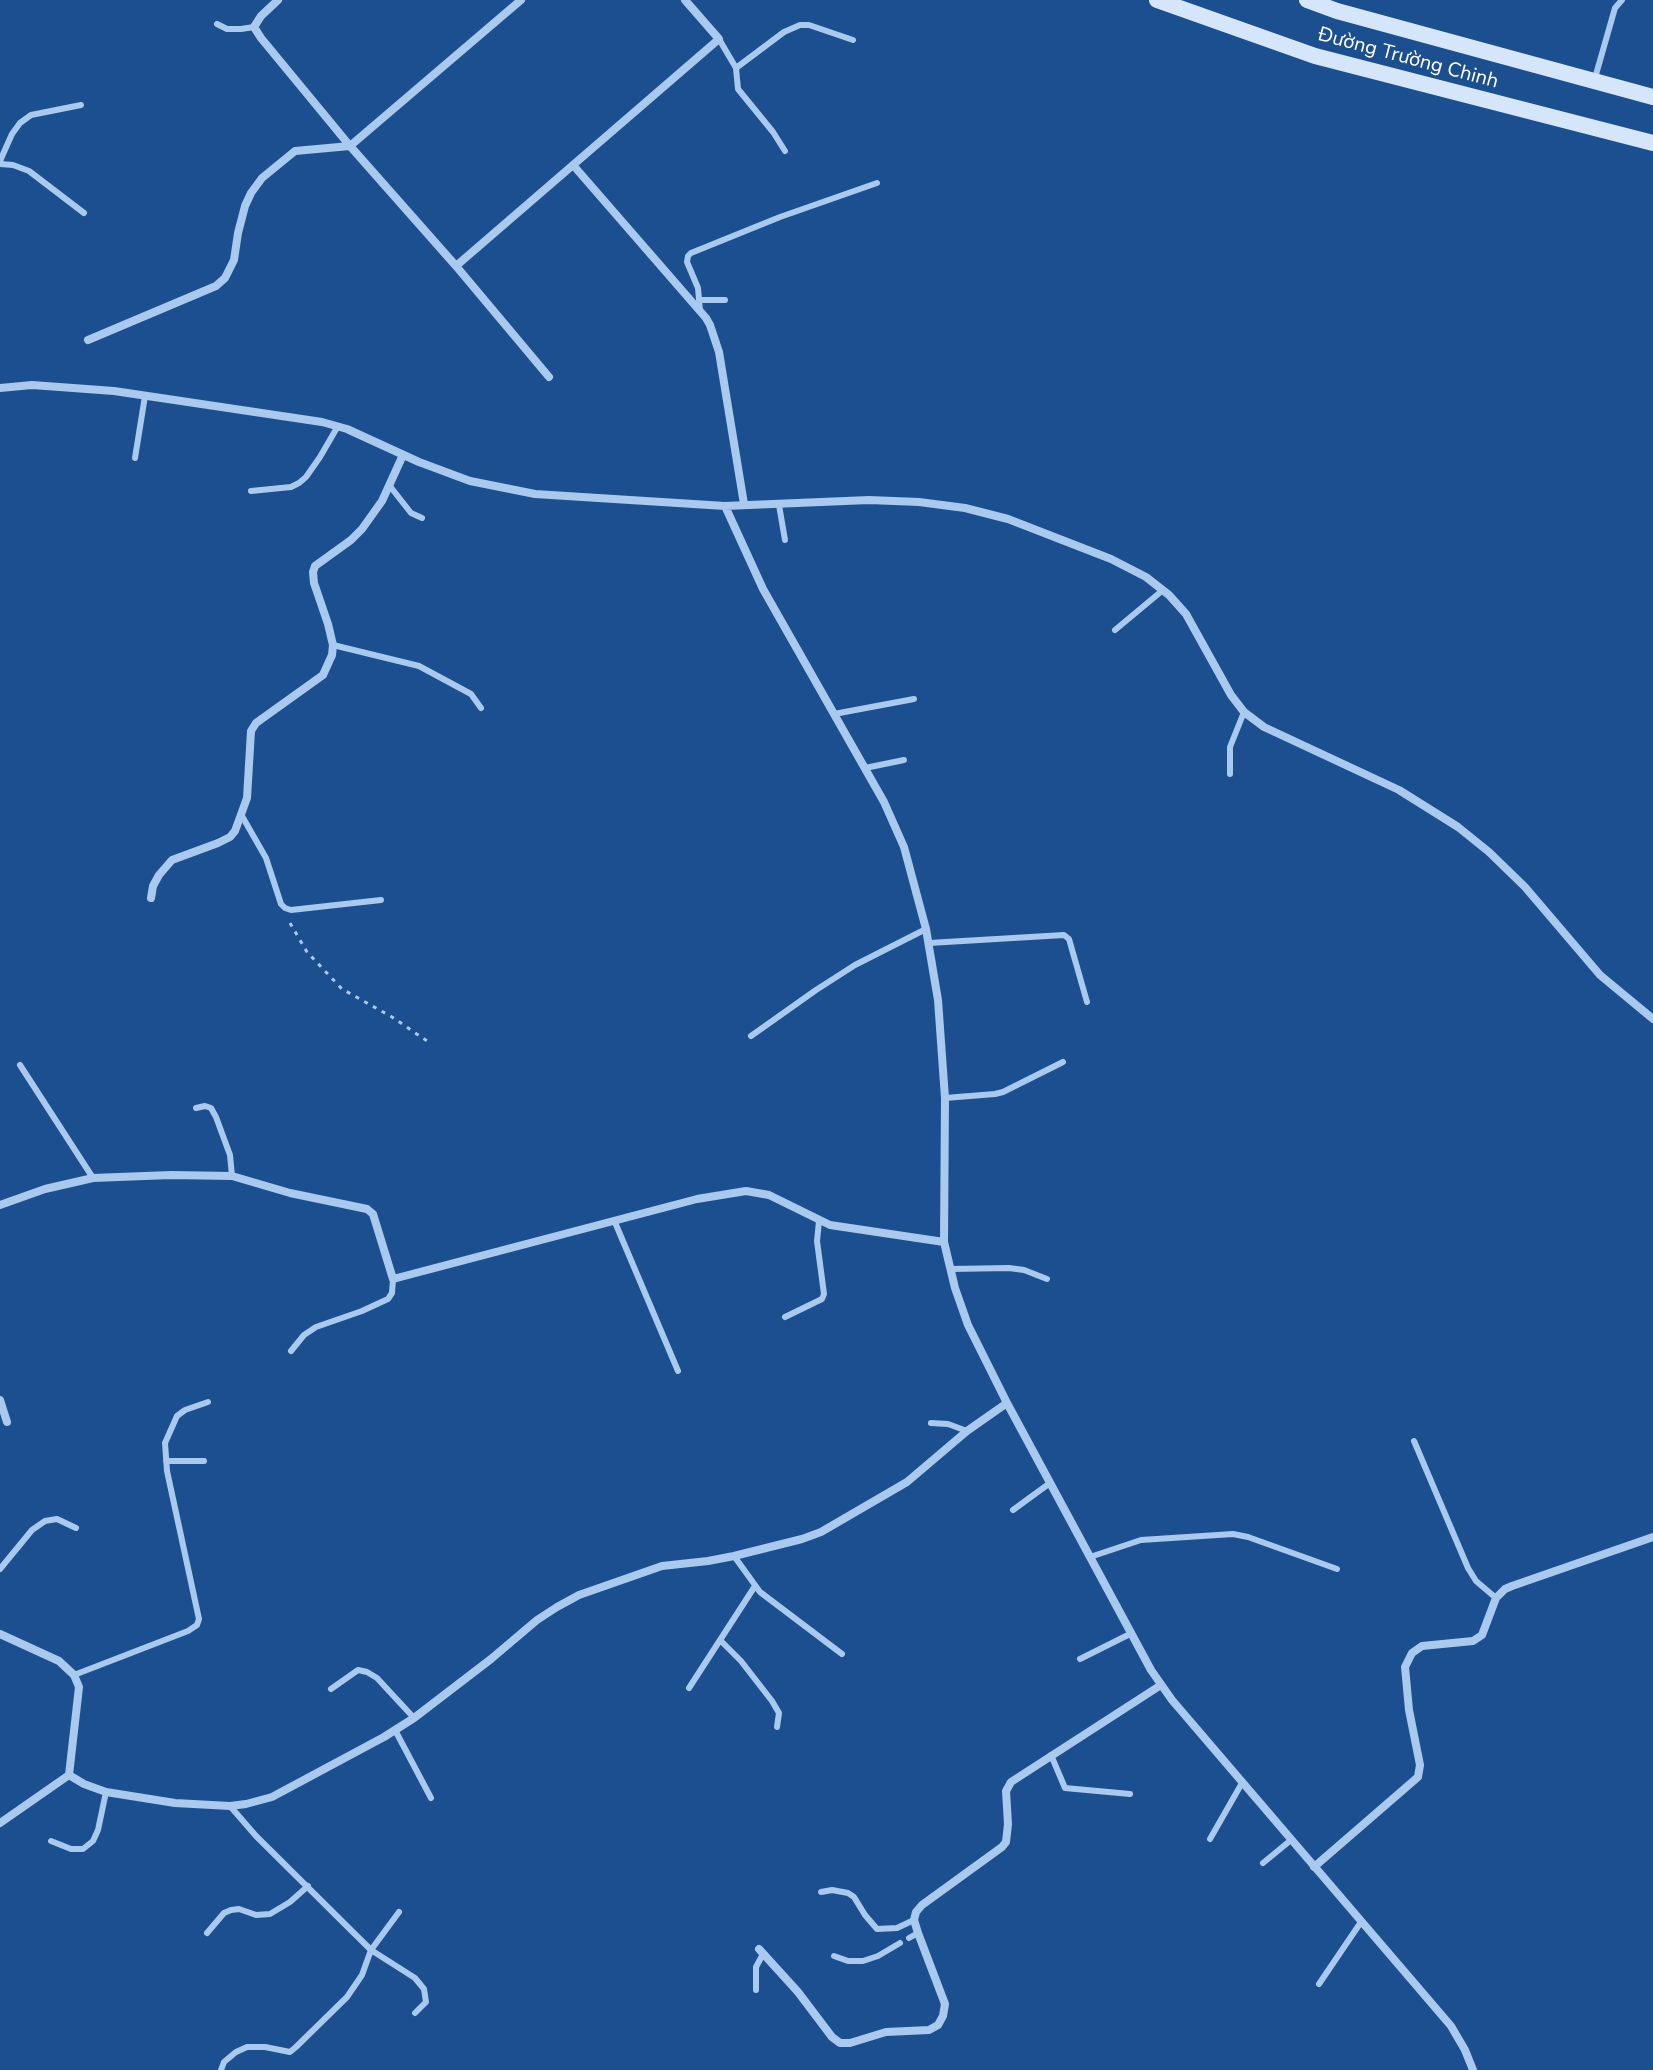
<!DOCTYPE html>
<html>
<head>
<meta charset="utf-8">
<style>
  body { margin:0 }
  canvas { display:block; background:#1b4f8f }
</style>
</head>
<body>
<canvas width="1653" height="2070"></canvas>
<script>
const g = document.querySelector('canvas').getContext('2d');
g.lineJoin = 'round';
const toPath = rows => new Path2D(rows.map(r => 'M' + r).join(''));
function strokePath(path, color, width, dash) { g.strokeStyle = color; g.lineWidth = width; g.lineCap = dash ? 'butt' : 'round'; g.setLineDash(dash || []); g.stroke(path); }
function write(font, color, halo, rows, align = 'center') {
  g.font = font + ' "Nunito Sans",sans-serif'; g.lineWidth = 6; g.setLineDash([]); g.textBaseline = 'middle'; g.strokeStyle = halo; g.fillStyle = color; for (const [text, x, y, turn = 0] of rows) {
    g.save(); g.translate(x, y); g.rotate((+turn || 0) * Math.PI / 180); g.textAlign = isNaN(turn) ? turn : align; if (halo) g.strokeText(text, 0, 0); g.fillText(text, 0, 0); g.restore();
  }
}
strokePath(toPath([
  [290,923,307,952,342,989,392,1017,430,1043]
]), '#a9c9ee', 3, [4, 6]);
strokePath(toPath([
  [217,24,227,29,241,29,254,27],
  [719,39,736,68,738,89,773,132,785,151],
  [736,68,784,32,800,25,809,25,853,40],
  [1595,78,1615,8,1622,0],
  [0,161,12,134,20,123,31,115,81,105],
  [0,164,13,165,29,171,84,213],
  [699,300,725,300],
  [700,311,698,288,687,262,688,256,691,253,780,217,877,183],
  [135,458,145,396],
  [389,485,411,513,422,518],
  [251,491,291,487,299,483,306,477,320,457,338,426],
  [779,505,785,540],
  [1115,630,1163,590],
  [333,645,419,666,471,694,481,708],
  [834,714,914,699],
  [865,768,904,760],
  [1230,774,1230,747,1244,712],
  [242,816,266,858,281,904,285,908,291,910,381,900],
  [929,943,1064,935,1069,939,1087,1002],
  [751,1036,816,990,855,965,926,929],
  [20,1065,93,1178],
  [945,1098,995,1094,1003,1092,1063,1062],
  [196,1108,205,1106,211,1108,216,1117,230,1155,232,1176],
  [614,1220,678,1371],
  [951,1269,1009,1268,1024,1270,1047,1279],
  [785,1317,822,1299,824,1294,817,1241,819,1221],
  [291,1351,304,1335,316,1327,362,1311,388,1299,392,1293,393,1279],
  [931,1423,948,1424,967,1431],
  [1414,1441,1468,1568,1476,1581,1496,1598],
  [166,1461,204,1461],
  [1013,1510,1050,1483],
  [734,1556,760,1592,842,1654],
  [1090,1557,1141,1540,1233,1534,1248,1537,1337,1569],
  [0,1569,32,1530,45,1521,57,1519,76,1528],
  [720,1640,741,1661,772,1701,779,1713,777,1727],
  [1080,1659,1132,1633],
  [74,1675,188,1631,197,1625,199,1619,167,1471,165,1443,177,1416,185,1410,208,1402],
  [689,1688,755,1586],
  [331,1689,358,1670,367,1672,377,1678,414,1718],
  [395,1730,431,1798],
  [1051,1755,1065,1788,1130,1794],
  [1210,1839,1242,1783],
  [51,1841,71,1849,83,1849,93,1841,98,1830,106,1792],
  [1263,1863,1291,1840],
  [821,1892,832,1890,848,1893,854,1897,865,1915,877,1929,897,1928,914,1920],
  [399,1912,371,1950,415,1978,424,1989,426,2002,415,2013],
  [207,1933,224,1913,231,1910,239,1909,256,1915,270,1914,290,1902,308,1886],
  [909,1938,918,1933],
  [834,1956,848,1961,863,1961,878,1956,900,1943],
  [1319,1984,1361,1922],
  [756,1990,756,1967,763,1954],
  [221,2070,224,2062,236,2052,247,2047,265,2047,290,2052,296,2047,347,1997,362,1975,371,1950,256,1836,230,1806]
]), '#a9c9ee', 6);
strokePath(toPath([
  [278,0,261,16,254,27,261,38,350,146,456,266,549,377],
  [573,165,706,318,710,325,719,352,744,504],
  [456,266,719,39,685,0],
  [88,340,216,286,225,278,234,260,238,233,245,206,251,193,262,178,295,151,350,146,521,0],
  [0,388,32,385,114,391,322,422,347,429,419,462,470,481,535,494,725,506,869,500,919,502,965,508,1008,519,1111,559,1146,577,1169,595,1186,614,1231,695,1244,712,1264,727,1399,790,1458,827,1489,852,1525,887,1600,975,1653,1019],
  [725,506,763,589,884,802,904,847,926,929,938,1000,945,1098,944,1242,955,1288,968,1325,1007,1403,1151,1670,1172,1700,1451,2026,1465,2050,1473,2070],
  [151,898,153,886,159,875,172,860,218,843,230,837,235,831,247,798,251,731,256,723,323,675,332,655,333,645,328,624,314,583,313,572,315,566,351,540,362,529,382,501,403,455],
  [0,1205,45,1189,93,1178,171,1175,232,1176,290,1193,367,1209,373,1214,393,1279,697,1199,746,1191,769,1195,830,1225,944,1242],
  [0,1400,7,1422],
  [0,1634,59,1661,74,1675,79,1687,69,1775],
  [0,1823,69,1775,84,1784,106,1792,175,1803,230,1806,246,1804,272,1797,384,1737,414,1718,491,1659,537,1620,557,1607,579,1595,662,1566,708,1561,734,1556,802,1539,821,1532,907,1482,967,1431,1007,1403],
  [1314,1867,1418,1777,1420,1765,1409,1710,1405,1667,1412,1653,1422,1646,1473,1641,1482,1635,1496,1598,1505,1589,1512,1586,1653,1537],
  [759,1949,798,1992,832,2037,840,2043,850,2043,886,2032,929,2030,938,2025,943,2016,945,2004,918,1933,914,1920,916,1912,922,1905,1002,1847,1006,1842,1008,1824,1006,1791,1011,1782,1161,1685]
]), '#a9c9ee', 8);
strokePath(toPath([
  [1157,0,1315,56,1653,143],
  [1307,0,1337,11,1653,97]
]), '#d6e6fa', 16);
write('20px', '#fff', '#1b4f8f', [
  ["Đường Trường Chinh",1408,59,15]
]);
</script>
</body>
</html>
